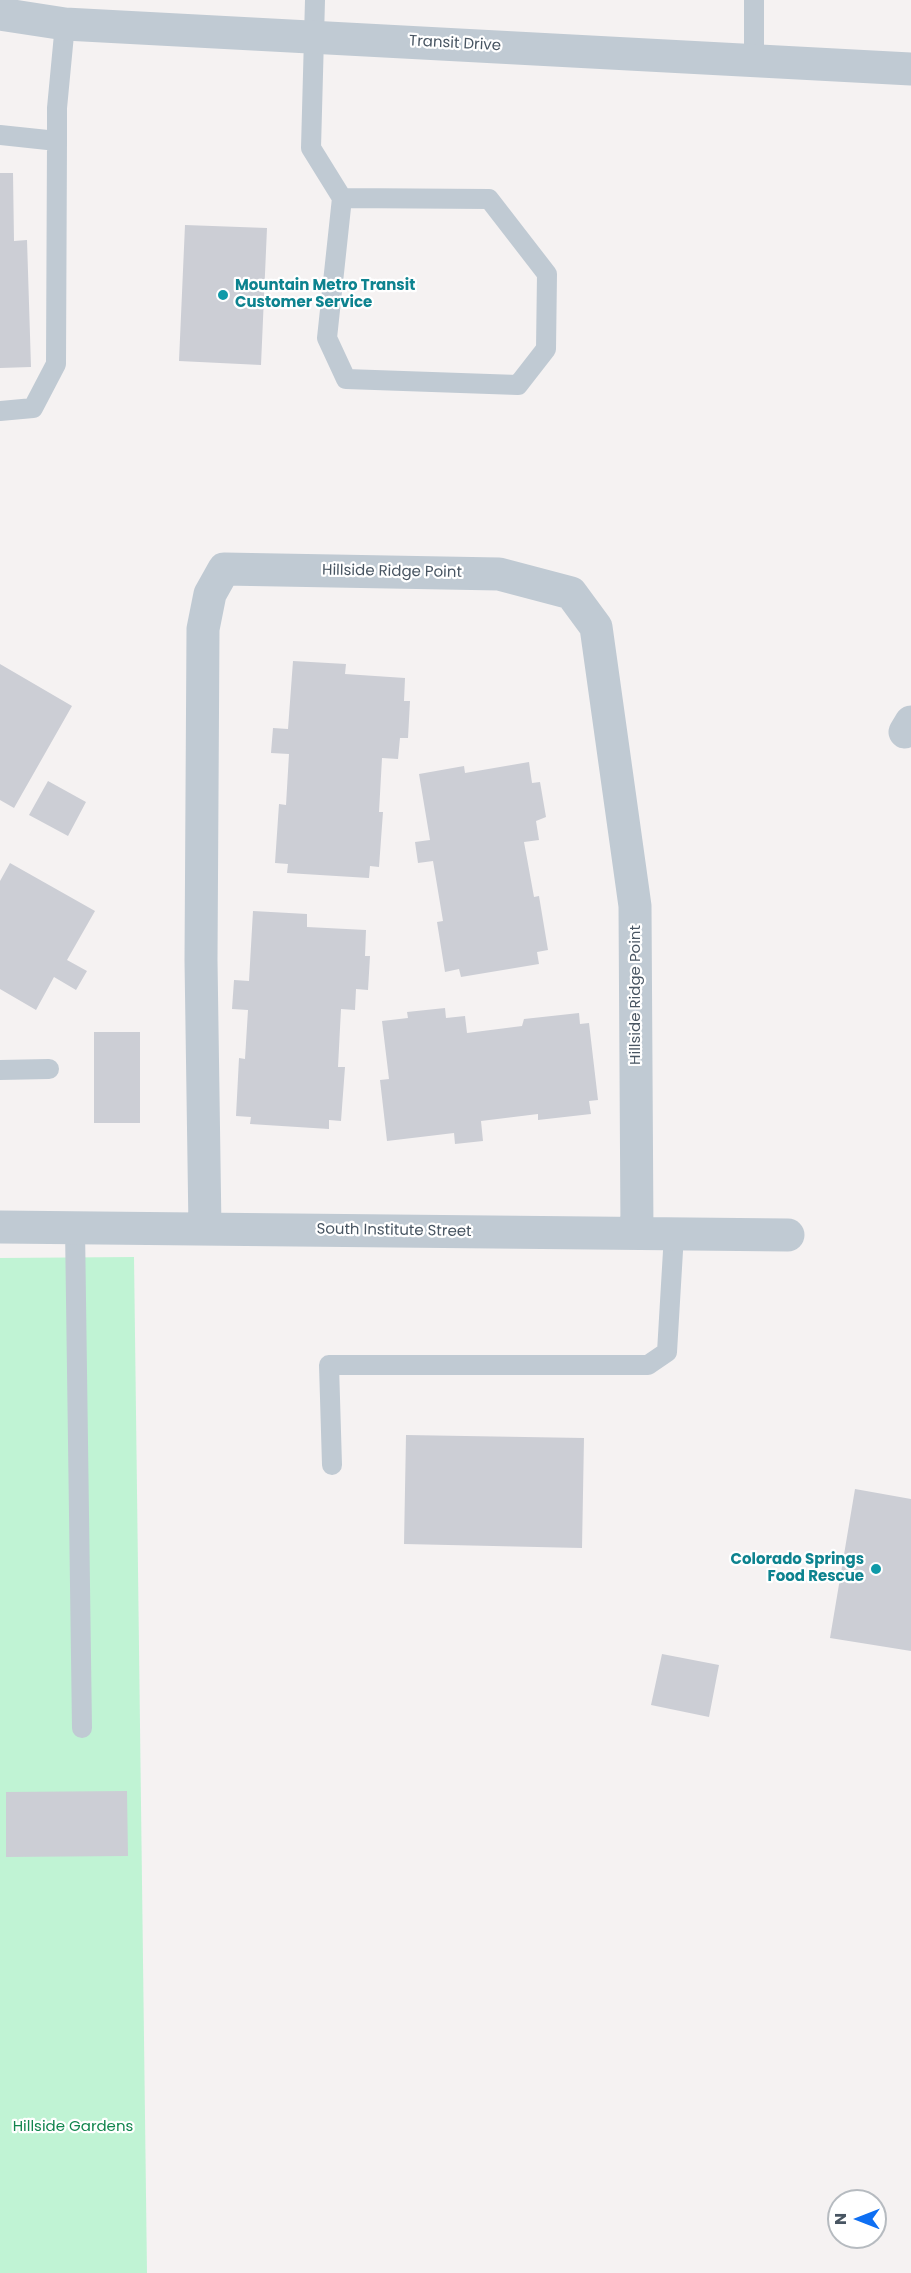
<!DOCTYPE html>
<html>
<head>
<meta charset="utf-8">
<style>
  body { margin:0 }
  #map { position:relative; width:911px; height:2273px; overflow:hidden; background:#f5f2f2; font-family:Poppins,sans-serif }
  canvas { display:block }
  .north { position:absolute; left:827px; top:2189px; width:60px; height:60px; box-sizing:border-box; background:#fff; border:2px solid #b6bbc0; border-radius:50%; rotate:270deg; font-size:16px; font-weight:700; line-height:24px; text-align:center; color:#485562 }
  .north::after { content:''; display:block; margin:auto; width:21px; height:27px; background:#0e6ff3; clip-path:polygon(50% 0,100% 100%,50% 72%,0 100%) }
</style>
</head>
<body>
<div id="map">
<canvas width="911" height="2273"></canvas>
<div class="north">N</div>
</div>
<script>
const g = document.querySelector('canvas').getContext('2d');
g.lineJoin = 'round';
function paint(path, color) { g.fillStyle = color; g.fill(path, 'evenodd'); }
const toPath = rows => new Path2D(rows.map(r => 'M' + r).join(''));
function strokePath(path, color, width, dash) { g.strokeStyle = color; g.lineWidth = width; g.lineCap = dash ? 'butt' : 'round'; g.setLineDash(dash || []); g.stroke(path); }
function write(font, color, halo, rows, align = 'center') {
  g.font = font + ' Poppins,sans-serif'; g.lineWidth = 4.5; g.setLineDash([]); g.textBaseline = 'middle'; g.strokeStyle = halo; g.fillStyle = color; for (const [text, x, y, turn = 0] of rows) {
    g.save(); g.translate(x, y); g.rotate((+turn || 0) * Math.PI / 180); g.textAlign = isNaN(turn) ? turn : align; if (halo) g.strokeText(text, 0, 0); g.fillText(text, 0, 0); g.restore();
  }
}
paint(toPath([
  [134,1257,147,2273,0,2273,0,1258]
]), '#c0f3d4');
paint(toPath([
  [0,173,13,173,14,241,27,240,31,367,0,368],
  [185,225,267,228,261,365,179,361],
  [293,661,346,664,345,674,405,678,404,701,410,701,408,738,400,738,398,759,382,758,379,812,383,812,379,867,370,866,369,878,287,873,288,864,275,863,279,804,286,805,289,754,271,753,273,728,288,729],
  [0,664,72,706,14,808,0,800],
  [529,762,532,783,540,782,546,817,536,821,539,840,524,842,534,897,539,896,548,950,537,952,539,964,461,977,459,969,445,972,437,922,443,921,433,861,418,863,415,842,430,840,419,774,464,766,465,773],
  [48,781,86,802,68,836,29,815],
  [10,863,95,911,67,960,87,971,76,990,54,977,36,1010,0,989,0,881],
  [253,911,307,914,307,927,366,930,365,956,370,956,368,990,356,989,355,1010,341,1009,338,1067,345,1067,341,1121,329,1120,329,1129,250,1124,251,1117,236,1116,239,1058,245,1059,248,1010,232,1009,234,980,249,981],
  [445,1008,446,1018,465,1016,467,1033,522,1026,524,1019,579,1013,580,1024,589,1023,598,1100,589,1101,591,1114,538,1120,538,1114,481,1121,483,1141,455,1144,454,1133,387,1141,380,1080,389,1079,382,1021,408,1018,407,1012],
  [94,1032,140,1032,140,1123,94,1123],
  [406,1435,584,1438,582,1548,404,1544],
  [855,1489,911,1499,911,1651,830,1638],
  [662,1654,719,1665,709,1717,651,1705],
  [127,1791,128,1856,6,1857,6,1792]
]), '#ccced5');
strokePath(toPath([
  [315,0,311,148,342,198,327,338,346,379,518,385,546,349,547,274,489,199,342,198],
  [754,60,754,0],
  [0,135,57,141,57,108,65,24],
  [0,411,33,408,56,364,57,141],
  [0,1070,49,1069],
  [75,1228,82,1728],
  [332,1465,329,1365,648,1365,667,1352,674,1234]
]), '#c0cad3', 20);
strokePath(toPath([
  [0,14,65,24,911,69],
  [905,732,911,722],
  [0,1227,788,1235],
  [205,1229,201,960,203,629,210,594,224,569,499,574,571,593,596,627,635,906,637,1233]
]), '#c0cad3', 33);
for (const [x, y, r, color] of [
  [223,295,6,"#0f9aa8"],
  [876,1569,6,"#0f9aa8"]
]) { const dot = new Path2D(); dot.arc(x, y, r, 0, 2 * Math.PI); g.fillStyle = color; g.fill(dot); strokePath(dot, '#fff', 2); }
write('15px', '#485562', '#fff', [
  ["Transit Drive",455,44,3],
  ["Hillside Ridge Point",392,572,1],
  ["Hillside Ridge Point",636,995,-90],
  ["South Institute Street",394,1231,1]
]);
write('bold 15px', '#0d838f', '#fff', [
  ["Mountain Metro Transit",235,286],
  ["Customer Service",235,303],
  ["Colorado Springs",864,1560,"right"],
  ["Food Rescue",864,1577,"right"]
], 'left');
write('15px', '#11854d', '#fff', [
  ["Hillside Gardens",73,2127]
]);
</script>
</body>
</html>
